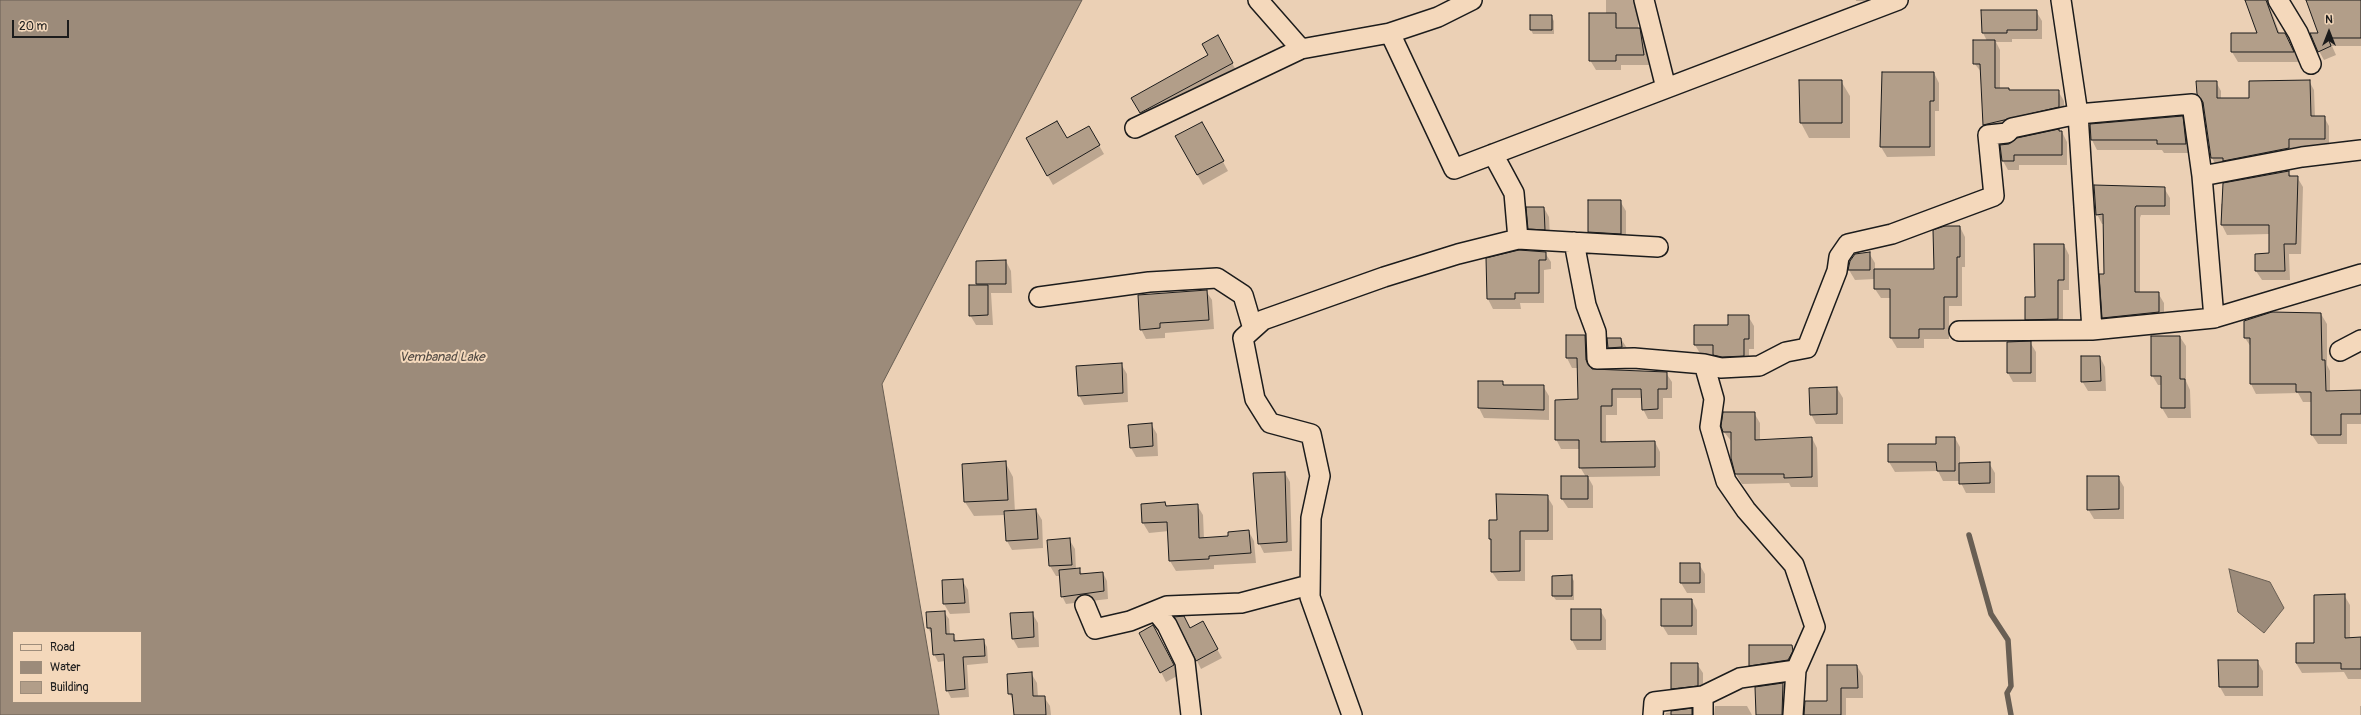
<!DOCTYPE html>
<html>
<head>
<meta charset="utf-8">
<style>
  body { margin:0 }
  #map { position:relative; width:2361px; height:715px; overflow:hidden; background:#ebd0b5; font-family:Pangolin,sans-serif }
  canvas { display:block }
  .legend { position:absolute; left:12px; top:631px; width:130px; height:72px; box-sizing:border-box; background:#f4d8bb; border:1px solid #9e8d7b; margin:0; padding:5px 7px; list-style:none; font-size:12px; color:#1c1c1c }
  .legend li { display:flex; align-items:center; gap:8px; height:20px }
  .legend b { width:20px; border:1px solid #9e8d7b }
  .north { position:absolute; left:2309px; top:12px; width:40px; height:40px; -webkit-text-stroke:3px #f4d8bb; paint-order:stroke; rotate:0deg; font-size:11px; font-weight:700; line-height:16px; text-align:center; color:#1c1c1c }
  .north::after { content:''; display:block; margin:auto; width:14px; height:18px; background:#1c1c1c; clip-path:polygon(50% 0,100% 100%,50% 72%,0 100%) }
  .scale { position:absolute; left:12px; top:20px; width:57px; height:18px; box-sizing:border-box; border:2px solid #1c1c1c; border-top:0; padding-left:5px; font-size:12px; line-height:14px; white-space:nowrap; color:#1c1c1c; -webkit-text-stroke:3px #f4d8bb; paint-order:stroke }
</style>
</head>
<body>
<div id="map">
<canvas width="2361" height="715"></canvas>
<ul class="legend">
<li><b style="height:5px;background:#f4d8bb"></b>Road</li>
<li><b style="height:11px;background:#9c8b7a"></b>Water</li>
<li><b style="height:11px;background:#b29e89"></b>Building</li>
</ul>
<div class="north">N</div>
<div class="scale">20 m</div>
</div>
<script>
const g = document.querySelector('canvas').getContext('2d');
g.lineJoin = 'round';
function paint(path, color) { g.fillStyle = color; g.fill(path, 'evenodd'); }
const toPath = rows => new Path2D(rows.map(r => 'M' + r).join(''));
function strokePath(path, color, width, dash) { g.strokeStyle = color; g.lineWidth = width; g.lineCap = dash ? 'butt' : 'round'; g.setLineDash(dash || []); g.stroke(path); }
function write(font, color, halo, rows, align = 'center') {
  g.font = font + ' Pangolin,sans-serif'; g.lineWidth = 4; g.setLineDash([]); g.textBaseline = 'middle'; g.strokeStyle = halo; g.fillStyle = color; for (const [text, x, y, turn = 0] of rows) {
    g.save(); g.translate(x, y); g.rotate((+turn || 0) * Math.PI / 180); g.textAlign = isNaN(turn) ? turn : align; if (halo) g.strokeText(text, 0, 0); g.fillText(text, 0, 0); g.restore();
  }
}
const water = toPath([
  [0,0,1082,0,882,384,939,715,0,715,0,0],
  [13,632,141,632,141,702,13,702,13,632],
  [2229,569,2270,582,2284,608,2264,633,2238,612,2229,569]
]);
paint(water, '#9c8b7a');
strokePath(water, '#695f54', 1);
paint(toPath([
  [1606,0,1638,0,1638,29,1645,39,1649,65,1621,65,1621,70,1596,70,1590,60,1606,14],
  [1856,0,1873,0,1873,1,1856,1],
  [2247,0,2267,0,2280,34,2285,34,2299,62,2238,62,2232,52,2232,34,2259,34],
  [2307,0,2361,0,2361,46,2332,46,2336,55,2324,60,2319,51,2319,34],
  [2036,11,2042,21,2042,39,2012,39,2012,42,1996,42,2000,50,2000,89,2009,89,2010,91,2058,91,2064,101,2064,117,1990,135,1984,125,1982,73,1974,63,1987,41,1983,33],
  [1551,16,1554,21,1554,34,1533,34,1531,30],
  [1217,36,1237,72,1146,122,1133,98,1209,55],
  [1934,73,1939,83,1939,111,1935,111,1935,156,1887,157,1881,147],
  [1800,81,1841,81,1850,96,1850,138,1809,138,1801,123],
  [2309,81,2314,90,2315,117,2324,117,2329,126,2329,148,2294,148,2294,157,2217,167,2212,158,2204,105,2198,94,2216,82,2221,91,2221,99,2250,99],
  [2182,117,2188,127,2191,153,2164,153,2162,150,2097,150,2092,140,2091,125],
  [1202,123,1228,171,1203,185,1176,137],
  [1089,128,1104,154,1053,185,1027,139,1067,140],
  [2062,132,2067,142,2067,165,2019,165,2019,170,2008,170,2003,161,2009,145],
  [2288,172,2292,177,2297,177,2303,187,2301,254,2289,254,2290,280,2262,280,2256,271,2270,254,2270,234,2227,235,2222,225,2221,204],
  [2164,188,2170,198,2170,215,2141,215,2140,218,2140,293,2158,293,2164,303,2164,322,2109,327,2103,318,2105,224,2102,224,2097,214],
  [1620,201,1626,211,1626,243,1595,242,1589,232],
  [1544,208,1549,217,1550,239,1535,238,1529,228],
  [1960,227,1965,237,1965,267,1962,267,1962,306,1949,306,1949,339,1924,339,1924,348,1897,348,1891,338,1891,298,1881,298,1875,289,1875,279,1855,280,1849,270,1869,253,1875,263,1875,270,1935,270],
  [2064,245,2069,255,2069,290,2063,290,2063,329,2031,329,2026,319],
  [1545,253,1551,262,1551,269,1544,270,1544,303,1520,303,1521,309,1493,309,1488,299,1487,259],
  [1006,261,1011,271,1012,293,991,293,993,325,976,325,970,315,978,286,977,284],
  [1206,291,1212,300,1214,329,1165,333,1165,338,1146,339,1141,329],
  [2321,314,2327,324,2327,365,2330,371,2330,392,2361,391,2361,424,2347,424,2347,444,2318,444,2312,435,2312,402,2303,402,2298,393,2256,394,2251,384,2251,347,2245,338],
  [1748,316,1754,326,1754,349,1749,349,1749,365,1720,365,1714,355,1701,355,1695,345],
  [1567,336,1585,336,1590,345,1592,370,1666,373,1672,382,1672,398,1663,398,1663,419,1648,419,1643,409,1643,398,1617,398,1617,415,1606,415,1606,443,1655,442,1660,452,1660,476,1588,477,1593,486,1593,508,1568,508,1562,499,1586,477,1580,467,1580,449,1561,449,1556,439,1579,400,1578,368,1572,368,1567,358],
  [2180,337,2186,346,2186,381,2190,390,2191,418,2168,418,2162,408,2162,385,2158,385,2152,375],
  [1621,339,1627,348,1627,357,1614,357,1609,347],
  [2030,342,2036,352,2036,382,2013,382,2008,373],
  [2100,357,2105,367,2106,391,2088,391,2082,381],
  [1121,364,1127,374,1128,402,1084,405,1079,395],
  [1479,382,1502,382,1505,386,1543,386,1549,396,1549,420,1484,418,1479,408],
  [1837,388,1843,398,1843,424,1816,424,1811,414],
  [1754,413,1760,423,1760,441,1812,438,1817,448,1818,487,1791,487,1789,483,1742,484,1736,474,1732,442,1724,432],
  [1151,424,1157,434,1158,456,1136,457,1131,448],
  [1955,438,1960,447,1960,464,1989,463,1995,473,1995,493,1966,493,1960,481,1943,481,1938,471,1895,472,1889,462],
  [1005,462,1013,477,1015,512,1036,510,1042,520,1043,548,1012,550,1007,541,1005,515,974,516,965,502],
  [1285,473,1290,482,1292,551,1264,553,1259,543],
  [2118,477,2124,487,2124,519,2094,519,2088,509],
  [1547,496,1553,506,1553,540,1525,540,1525,581,1498,581,1492,572,1492,544,1490,539,1498,521],
  [1165,503,1167,507,1197,505,1203,515,1204,539,1229,537,1249,532,1254,541,1256,563,1214,565,1214,569,1176,571,1170,561,1169,531,1149,533,1143,523],
  [1069,539,1075,549,1076,570,1079,569,1082,574,1103,573,1107,581,1108,599,1066,604,1062,596,1060,576,1056,576,1050,566,1048,541],
  [1681,564,1699,564,1705,574,1705,593,1687,593,1681,583],
  [1571,576,1574,581,1574,600,1556,600,1553,596],
  [962,580,968,590,970,613,950,614,944,604],
  [2344,595,2350,605,2350,639,2361,638,2361,679,2348,679,2344,672,2302,673,2296,663,2315,644],
  [1692,600,1697,610,1697,635,1668,635,1662,625],
  [1572,610,1600,610,1606,620,1606,650,1577,650,1572,640],
  [944,612,949,619,950,635,953,635,957,642,983,640,987,647,988,663,967,665,969,697,951,698,947,690,945,661,938,662,934,654,932,635,928,628],
  [1032,613,1038,623,1039,647,1018,648,1013,639],
  [1207,631,1222,658,1201,669,1197,661],
  [1158,636,1179,675,1166,682,1161,672],
  [1792,646,1797,656,1794,670,1755,675,1750,665],
  [2257,661,2263,671,2263,696,2225,696,2220,687],
  [1697,664,1703,673,1703,695,1678,698,1672,689],
  [1857,666,1863,676,1863,698,1846,698,1846,715,1806,715,1828,702],
  [1031,673,1037,683,1038,697,1044,697,1050,706,1051,715,1015,715,1014,702,1009,693],
  [1783,684,1788,694,1788,715,1757,715],
  [1715,706,1747,706,1752,715,1714,715],
  [2360,706,2361,706,2361,715,2360,715],
  [1691,710,1695,715,1665,715,1666,713]
]), '#0003');
strokePath(toPath([
  [1969,535,1991,614,2008,640,2011,686,2007,693,2011,715]
]), '#695f54', 5.5);
const building = toPath([
  [2245,0,2266,0,2278,33,2285,33,2294,52,2231,52,2231,33,2257,33,2245,0],
  [2306,0,2361,0,2361,38,2328,38,2331,46,2318,52,2310,33,2318,33,2306,0],
  [1981,10,2037,10,2037,30,2007,30,2007,33,1982,33,1981,10],
  [1589,13,1616,13,1616,28,1640,28,1644,55,1616,55,1616,61,1589,61,1589,13],
  [1530,15,1552,15,1552,30,1530,30,1530,15],
  [1218,35,1233,63,1140,113,1131,98,1208,55,1202,44,1218,35],
  [1973,40,1995,40,1995,88,2009,88,2009,90,2059,90,2059,107,1983,125,1980,64,1973,64,1973,40],
  [1882,72,1934,72,1934,101,1930,101,1930,147,1880,147,1882,72],
  [1799,80,1842,80,1842,123,1800,123,1799,80],
  [2310,80,2311,116,2325,116,2325,139,2289,139,2289,148,2223,161,2223,158,2211,158,2203,102,2197,94,2196,81,2217,81,2217,98,2249,98,2249,81,2310,80],
  [2183,116,2186,144,2157,144,2157,140,2091,140,2090,124,2183,116],
  [1057,121,1067,138,1089,126,1100,145,1047,176,1026,138,1057,121],
  [1202,122,1224,161,1197,175,1175,136,1202,122],
  [2059,129,2059,131,2062,131,2062,155,2014,155,2014,161,2002,161,2000,145,2009,144,2017,138,2059,129],
  [2289,171,2289,176,2298,176,2296,244,2284,244,2285,271,2255,271,2255,254,2269,253,2269,225,2221,225,2223,183,2289,171],
  [2094,185,2165,187,2165,206,2136,206,2135,208,2135,292,2159,292,2159,312,2102,318,2099,274,2104,274,2103,214,2096,215,2094,185],
  [1588,200,1621,200,1621,234,1588,232,1588,200],
  [1526,207,1544,207,1545,230,1528,229,1526,207],
  [1945,226,1960,226,1960,257,1957,257,1957,297,1944,297,1944,329,1919,329,1919,338,1890,338,1890,289,1874,289,1874,269,1934,269,1933,230,1945,226],
  [2034,244,2064,244,2064,280,2058,280,2058,319,2025,320,2025,297,2035,297,2034,244],
  [1519,250,1546,252,1546,260,1539,260,1539,293,1515,293,1515,299,1487,299,1486,258,1519,250],
  [1870,252,1870,270,1848,270,1850,261,1855,254,1870,252],
  [1006,260,1006,284,976,284,976,261,1006,260],
  [969,285,988,285,988,315,969,316,969,285],
  [1207,290,1209,320,1160,323,1160,328,1140,330,1138,295,1207,290],
  [2272,312,2321,313,2322,360,2325,360,2326,391,2361,390,2361,414,2341,414,2341,435,2311,435,2311,392,2296,392,2296,384,2250,384,2250,338,2244,338,2244,321,2272,312],
  [1728,315,1749,315,1749,339,1744,339,1744,356,1722,357,1713,355,1713,345,1694,345,1694,325,1728,325,1728,315],
  [1566,335,1585,335,1586,360,1592,369,1667,372,1667,389,1658,389,1658,409,1642,410,1641,389,1612,389,1612,406,1601,406,1601,442,1655,441,1655,467,1579,468,1579,440,1555,440,1555,400,1578,399,1577,358,1566,358,1566,335],
  [2151,336,2180,336,2180,379,2185,379,2185,408,2161,408,2161,376,2151,376,2151,336],
  [1607,338,1621,338,1622,347,1608,348,1607,338],
  [2031,341,2031,373,2007,373,2007,342,2031,341],
  [2081,356,2100,356,2101,381,2081,382,2081,356],
  [1122,363,1123,393,1078,396,1076,366,1122,363],
  [1478,381,1503,381,1503,385,1544,385,1544,410,1478,408,1478,381],
  [1837,387,1837,414,1810,415,1809,388,1837,387],
  [1723,412,1755,412,1755,440,1812,437,1812,477,1784,478,1784,474,1735,474,1731,458,1731,432,1723,432,1721,426,1723,412],
  [1152,423,1153,446,1130,448,1128,425,1152,423],
  [1936,437,1955,437,1955,471,1937,471,1936,462,1888,462,1888,444,1936,444,1936,437],
  [1006,461,1008,500,964,502,962,464,1006,461],
  [1990,462,1990,483,1959,484,1959,463,1990,462],
  [1285,472,1287,542,1258,544,1253,473,1285,472],
  [1561,476,1588,476,1588,499,1561,499,1561,476],
  [2087,476,2119,476,2119,509,2087,510,2087,476],
  [1496,494,1548,495,1548,531,1520,531,1520,571,1491,572,1491,539,1489,539,1489,520,1497,520,1496,494],
  [1165,502,1166,506,1198,504,1199,538,1228,536,1228,532,1249,530,1251,553,1209,556,1209,559,1169,561,1167,522,1142,523,1141,504,1165,502],
  [1036,509,1038,539,1006,541,1004,511,1036,509],
  [1070,538,1072,565,1049,566,1047,540,1070,538],
  [1680,563,1700,563,1700,583,1680,583,1680,563],
  [1080,568,1080,574,1103,572,1104,591,1061,597,1059,570,1080,568],
  [1572,575,1572,596,1552,596,1552,576,1572,575],
  [963,579,965,603,943,604,942,580,963,579],
  [2345,594,2345,638,2361,637,2361,669,2341,669,2341,663,2296,663,2296,643,2314,643,2314,595,2345,594],
  [1661,599,1692,599,1692,626,1661,626,1661,599],
  [1571,609,1601,609,1601,640,1571,640,1571,609],
  [945,611,946,634,954,634,954,641,984,639,985,656,963,657,965,689,946,691,944,654,933,655,931,628,927,628,926,612,945,611],
  [1033,612,1034,637,1012,639,1010,613,1033,612],
  [1184,616,1190,628,1203,621,1218,649,1196,661,1174,617,1184,616],
  [1153,625,1174,665,1160,673,1139,633,1153,625],
  [1749,645,1792,645,1793,651,1788,660,1749,666,1749,645],
  [2218,660,2258,660,2258,687,2219,687,2218,660],
  [1671,663,1698,663,1698,686,1671,689,1671,663],
  [1827,665,1857,665,1858,688,1841,688,1841,715,1804,715,1805,701,1827,701,1827,665],
  [1032,672,1033,696,1045,696,1046,715,1014,715,1012,694,1008,694,1007,674,1032,672],
  [1783,683,1782,715,1756,715,1755,687,1783,683],
  [1692,708,1692,715,1671,715,1671,711,1692,708]
]);
paint(building, '#b29e89');
strokePath(building, '#1c1c1c', 1);
const minor = toPath([
  [1258,0,1301,49,1390,33,1454,169,1898,0],
  [1644,0,1666,88],
  [2061,0,2078,114,2092,330],
  [2278,0,2298,33,2311,64],
  [1390,33,1438,17,1472,0],
  [1135,128,1301,49],
  [2202,176,2214,318],
  [1518,239,1658,247],
  [1574,242,1586,305,1596,332,1597,359,1634,358,1704,364,1721,368,1759,366,1786,352,1807,348,1837,271,1839,257,1848,244,1892,234,1994,196,1988,135,2007,133,2012,128,2078,114,2192,104,2202,176,2302,157,2361,150],
  [1039,297,1149,282,1217,278,1243,295,1253,329],
  [1959,331,2092,330,2214,318,2361,274],
  [2340,351,2361,340],
  [1085,605,1095,629,1130,621,1167,606,1241,603,1309,585],
  [1156,611,1167,625,1185,662,1191,715],
  [1352,715,1310,597,1311,518,1320,476,1311,434,1270,423,1255,399,1243,338,1263,320,1384,277,1458,254,1518,239,1514,193,1493,154],
  [1653,715,1654,702,1703,696],
  [1703,715,1703,696,1740,678,1796,670,1815,627,1794,565,1746,510,1726,481,1710,427,1714,399,1704,364],
  [1793,715,1796,670]
]);
strokePath(minor, '#1c1c1c', 22);
strokePath(minor, '#f4d8bb', 19);
write('italic 13px', '#4f4842', '#f4d8bb', [
  ["Vembanad Lake",442,358]
]);
</script>
</body>
</html>
